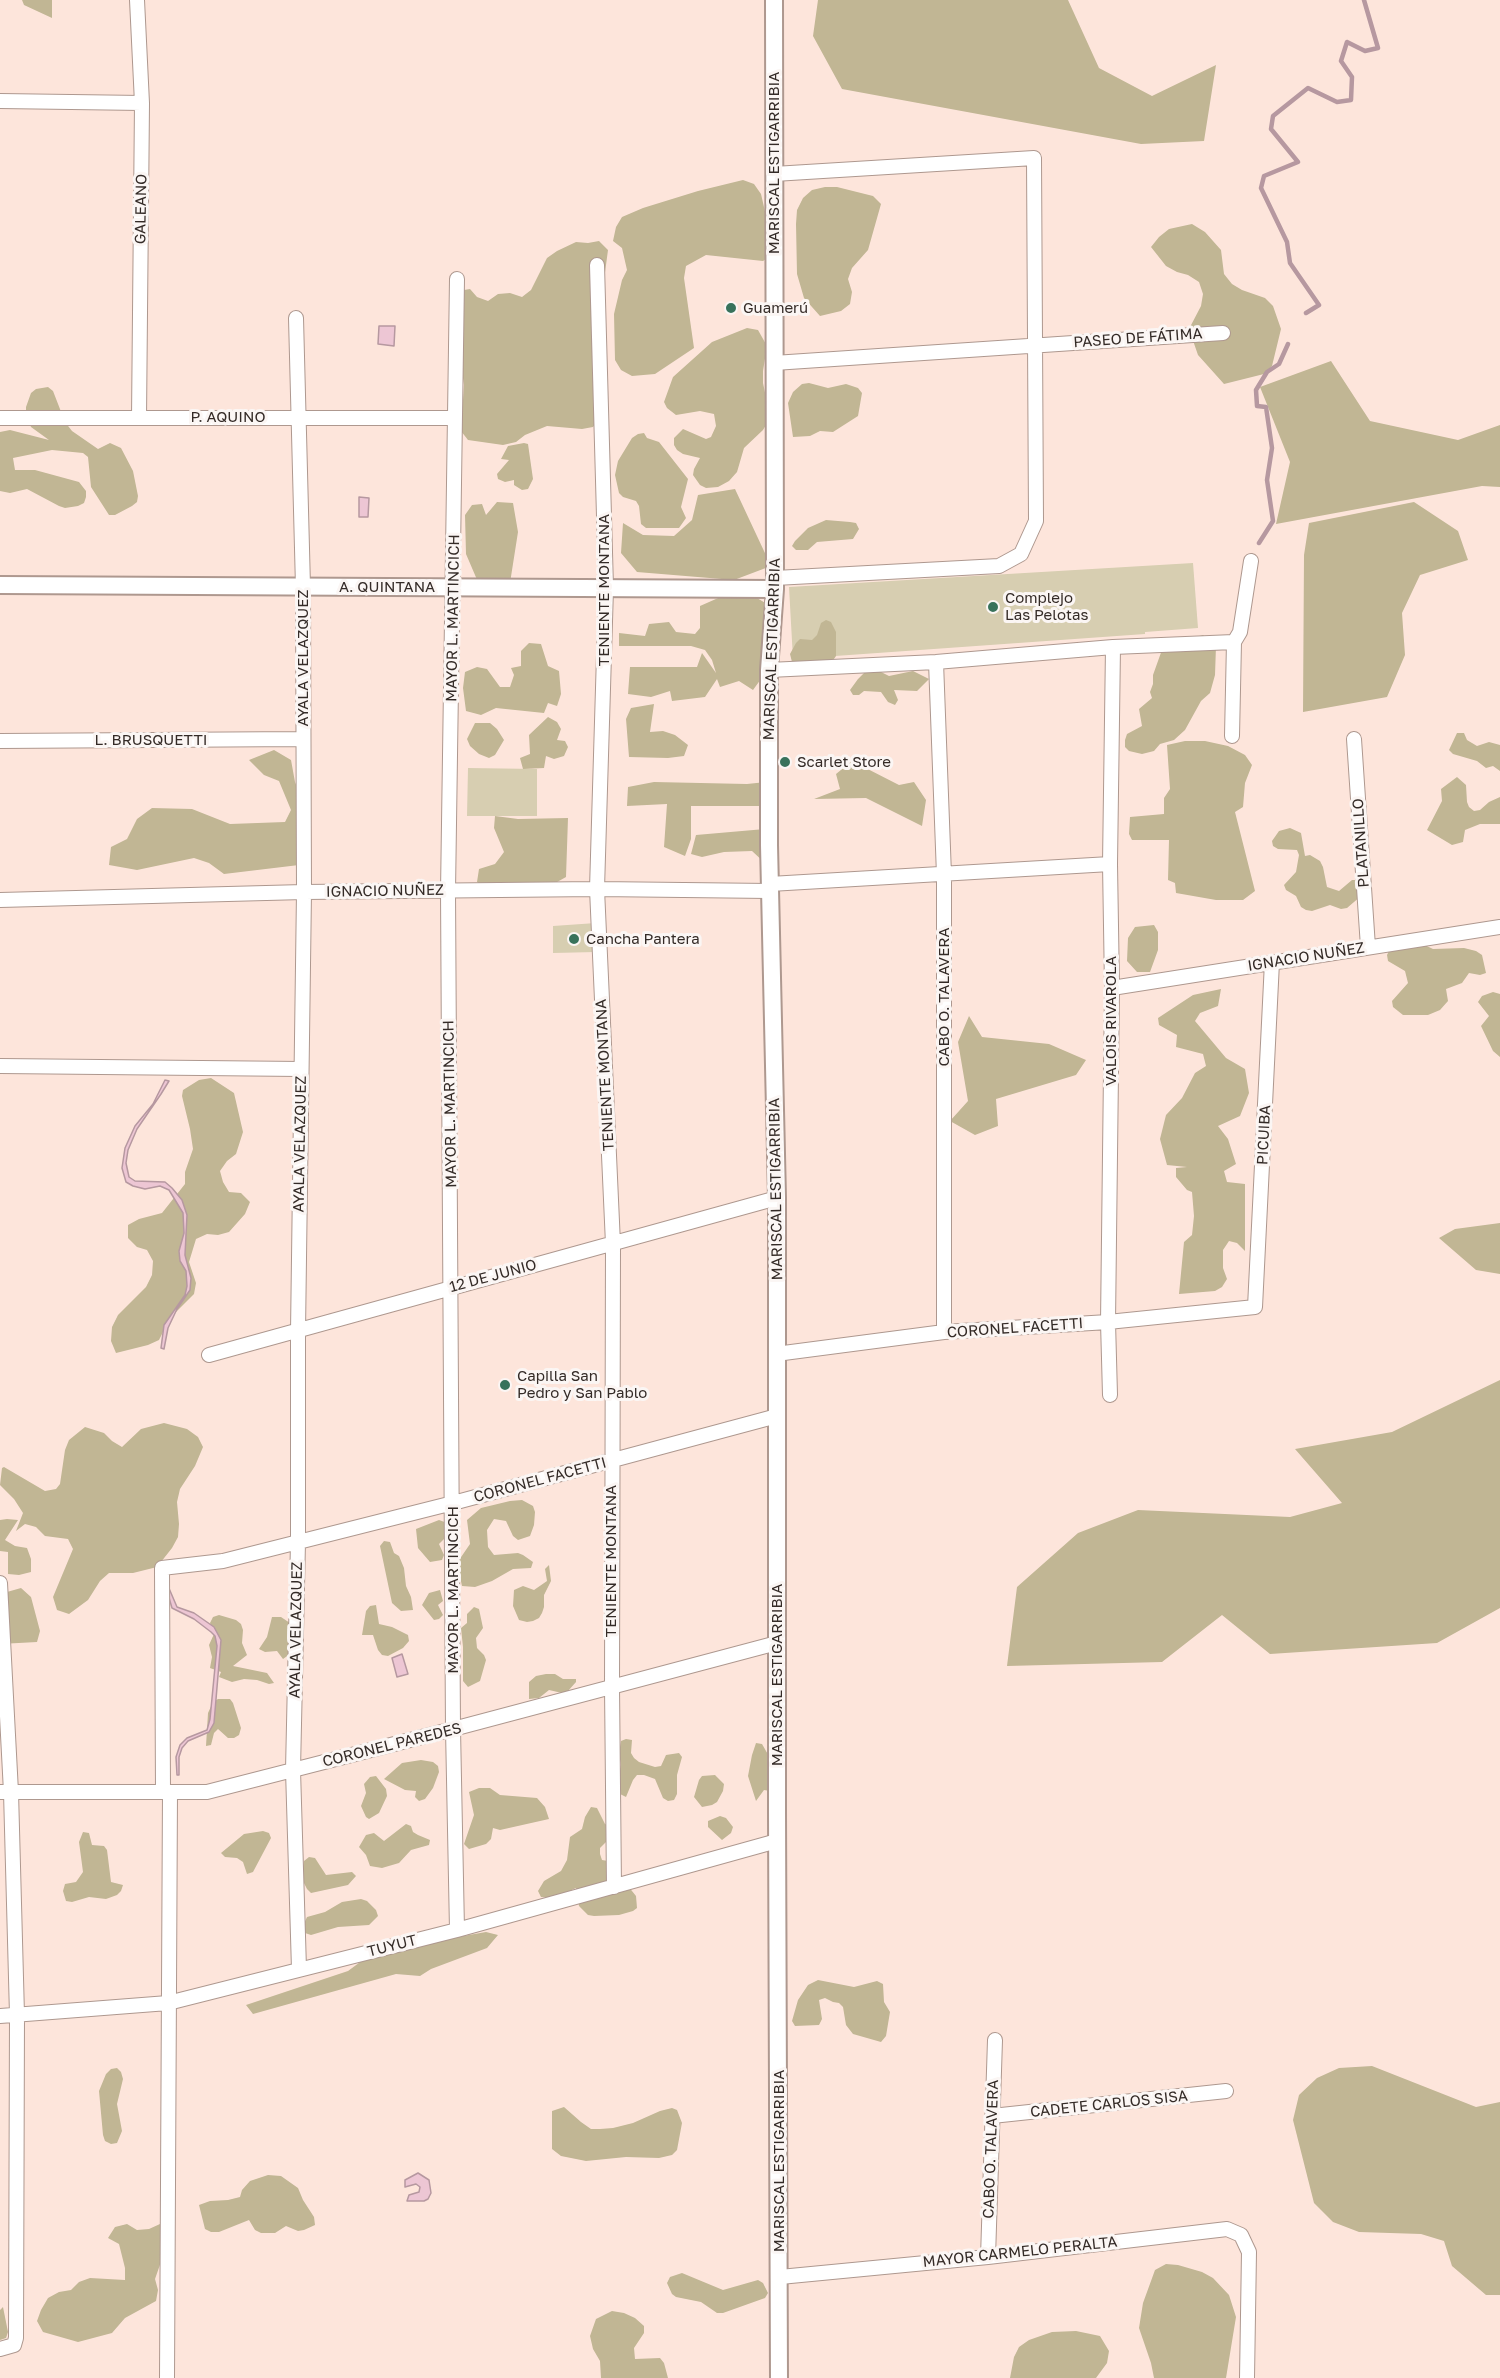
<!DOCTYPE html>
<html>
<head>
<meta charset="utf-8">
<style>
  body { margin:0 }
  canvas { display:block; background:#fde5db }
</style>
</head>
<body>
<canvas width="1500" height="2378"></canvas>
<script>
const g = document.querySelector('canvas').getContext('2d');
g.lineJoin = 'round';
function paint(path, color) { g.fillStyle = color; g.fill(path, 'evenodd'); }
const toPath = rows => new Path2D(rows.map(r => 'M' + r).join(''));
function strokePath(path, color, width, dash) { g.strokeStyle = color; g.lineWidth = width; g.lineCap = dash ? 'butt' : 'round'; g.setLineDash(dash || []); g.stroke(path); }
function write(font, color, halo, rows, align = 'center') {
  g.font = font + ' "Golos Text",sans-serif'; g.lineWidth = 6; g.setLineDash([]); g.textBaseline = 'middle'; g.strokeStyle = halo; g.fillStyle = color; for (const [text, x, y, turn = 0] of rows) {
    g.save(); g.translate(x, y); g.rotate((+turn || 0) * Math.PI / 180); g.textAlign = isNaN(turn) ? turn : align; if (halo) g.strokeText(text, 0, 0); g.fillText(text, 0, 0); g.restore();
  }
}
paint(toPath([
  [1193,563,1198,628,1145,632,1145,634,793,659,789,587],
  [468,768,537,769,537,816,467,816],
  [596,923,596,952,553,953,553,926]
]), '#d7ceb1');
paint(toPath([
  [22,0,52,0,52,18,24,5],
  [818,0,1068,0,1099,68,1152,96,1216,65,1204,141,1141,144,842,89,813,36],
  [743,180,754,184,761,194,772,242,773,254,763,261,706,255,686,266,684,278,694,348,655,374,632,376,621,370,615,360,614,314,622,280,627,270,622,248,613,241,616,227,622,217,643,208,698,191],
  [825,187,837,187,873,196,881,204,868,250,852,268,848,279,852,292,850,304,841,311,820,316,804,298,797,274,796,224,797,210,803,198,812,190],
  [1192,224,1205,232,1221,250,1224,274,1232,284,1242,290,1265,298,1273,306,1281,329,1272,366,1264,374,1224,384,1198,355,1189,329,1201,306,1203,294,1199,282,1188,275,1177,272,1166,266,1151,247,1159,237,1169,229],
  [599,241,608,250,602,295,601,417,593,427,582,429,547,426,525,435,516,442,503,445,468,440,461,431,464,385,459,350,464,290,470,289,477,297,488,301,498,294,510,293,522,297,531,290,547,258,557,251,576,242,588,243],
  [747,328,758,330,767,346,763,371,763,383,768,407,766,425,763,430,744,448,737,472,729,481,718,487,706,488,700,485,693,475,694,469,700,458,683,454,677,450,674,445,674,438,683,429,706,439,711,437,716,426,714,414,700,411,676,415,667,408,664,402,673,377,712,342],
  [1331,361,1370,421,1458,440,1500,425,1500,487,1482,486,1276,524,1290,462,1260,387],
  [809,383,828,388,846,384,858,388,862,393,858,416,833,432,820,431,810,436,793,437,788,403,793,392,802,384],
  [48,387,53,391,65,422,72,431,98,449,110,443,121,448,133,471,138,496,137,502,132,506,115,515,109,515,91,487,88,457,83,453,52,450,13,458,15,470,35,470,79,482,86,491,86,497,84,503,78,506,65,508,59,506,27,489,10,493,0,491,0,432,10,430,49,440,31,427,26,415,26,407,31,393,36,389],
  [644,433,647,438,659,442,688,479,681,507,686,518,679,528,646,528,641,524,639,506,636,501,623,497,619,493,615,475,618,461,632,438,638,434],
  [524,443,528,444,533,479,528,489,522,490,514,485,514,480,505,482,498,479,497,474,509,460,501,459,508,446],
  [735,489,771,566,734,580,637,572,621,553,623,523,643,535,674,536,692,520,698,495],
  [497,502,513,503,518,532,510,583,478,582,466,554,465,515,472,505,482,504,486,515],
  [1414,502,1458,531,1468,560,1420,575,1402,613,1405,655,1387,697,1303,712,1304,555,1309,523],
  [826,520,850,522,856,523,859,529,853,539,817,542,808,550,796,550,792,546,795,541,808,528],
  [747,592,767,604,761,679,753,690,739,681,720,687,717,679,705,697,672,701,670,691,651,697,628,694,630,667,697,667,702,653,716,673,712,660,705,650,691,646,619,646,619,633,645,636,649,624,669,622,676,632,695,634,700,628,700,606,725,595],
  [826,620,831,622,836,632,836,656,829,666,793,666,790,654,796,643,800,639,812,640,817,635,821,623],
  [1203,635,1216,646,1215,675,1210,693,1201,701,1185,730,1174,740,1160,744,1154,751,1142,754,1129,751,1125,747,1125,740,1127,734,1142,726,1139,709,1152,698,1150,692,1153,684,1153,675,1163,647],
  [529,643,541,644,548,666,559,671,561,694,557,706,548,703,544,713,496,708,481,715,466,711,463,688,465,672,477,667,487,669,500,687,510,687,514,675,511,668,521,666,521,651],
  [873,668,889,676,913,671,929,679,917,691,894,690,898,700,895,705,888,702,881,692,864,691,859,695,853,695,850,690,858,679,868,669],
  [654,704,650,732,663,731,675,735,688,745,684,756,668,758,629,757,626,719,631,708],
  [548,717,557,722,561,729,557,740,565,741,568,747,564,756,554,759,546,756,544,768,523,769,520,758,530,754,529,735],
  [475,723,490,723,497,729,504,740,495,755,489,758,479,754,470,746,467,739],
  [1457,733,1464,733,1467,740,1477,746,1489,742,1500,745,1500,771,1493,766,1486,768,1477,761,1453,754,1449,750],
  [1185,741,1205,741,1228,746,1245,755,1252,765,1245,783,1243,807,1235,812,1255,891,1243,900,1216,900,1176,893,1175,883,1168,880,1169,840,1132,840,1129,834,1130,817,1164,814,1164,798,1170,789,1167,745],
  [274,750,291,760,295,782,309,818,299,865,224,874,209,863,194,858,137,870,109,865,111,847,127,839,137,819,152,808,192,809,230,824,285,822,291,810,279,781,264,775,249,760],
  [852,761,899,785,914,782,926,800,922,826,866,798,814,799,840,789,836,774],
  [1457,777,1466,785,1467,802,1469,807,1474,811,1480,810,1489,802,1500,797,1500,824,1480,824,1465,830,1463,842,1452,845,1427,830,1442,801,1441,789],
  [654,782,747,784,766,782,766,806,691,806,691,839,685,856,664,847,667,804,627,806,628,787],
  [495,816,518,819,568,818,566,877,550,886,491,890,477,882,479,869,495,864,504,852,494,828],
  [1290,828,1301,833,1305,856,1310,855,1320,861,1323,867,1327,887,1339,891,1352,880,1359,880,1361,896,1347,908,1341,909,1330,905,1312,911,1306,910,1301,907,1296,896,1286,890,1284,885,1296,872,1299,855,1297,850,1278,849,1273,846,1272,841,1279,831],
  [765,829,766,864,752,851,724,852,702,857,691,854,696,835],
  [1154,925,1158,932,1158,950,1150,972,1137,972,1127,961,1128,938,1135,927],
  [1414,940,1433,949,1464,948,1476,951,1482,955,1486,973,1480,975,1469,973,1462,983,1446,989,1448,1001,1440,1010,1428,1015,1403,1015,1393,1007,1392,1001,1408,983,1405,971,1388,961,1387,955,1390,949],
  [1221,989,1218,1006,1200,1013,1195,1021,1226,1058,1245,1069,1249,1093,1240,1116,1218,1126,1228,1139,1236,1164,1224,1171,1227,1182,1245,1184,1245,1251,1237,1243,1229,1241,1223,1250,1223,1268,1227,1279,1222,1287,1215,1291,1179,1294,1184,1242,1192,1235,1194,1216,1192,1192,1187,1190,1176,1177,1176,1168,1187,1167,1167,1165,1160,1139,1166,1115,1182,1098,1195,1073,1206,1066,1203,1054,1176,1047,1177,1035,1159,1025,1158,1018,1193,995],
  [1493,992,1500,994,1500,1057,1493,1051,1481,1026,1489,1016,1478,1002,1482,996],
  [969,1016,982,1037,1049,1044,1086,1060,1076,1075,996,1099,998,1126,975,1135,950,1121,968,1101,958,1042],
  [211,1078,234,1093,243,1132,236,1154,227,1161,220,1171,223,1182,229,1192,241,1193,250,1202,245,1214,229,1232,218,1235,207,1234,196,1239,189,1262,196,1283,194,1294,170,1318,159,1340,148,1345,116,1353,111,1341,112,1327,118,1315,146,1287,152,1275,153,1261,147,1250,137,1247,128,1238,128,1225,139,1219,162,1213,185,1184,185,1172,193,1149,190,1129,182,1096,183,1090,199,1080],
  [1500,1223,1500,1274,1476,1270,1439,1238,1455,1229],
  [1500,1380,1500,1608,1437,1643,1270,1654,1222,1615,1162,1662,1007,1666,1017,1587,1078,1533,1138,1510,1290,1517,1342,1503,1295,1449,1392,1432],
  [164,1423,187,1429,198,1437,203,1447,195,1466,180,1489,177,1502,179,1524,178,1537,172,1548,157,1567,133,1573,109,1573,100,1581,88,1600,69,1614,57,1610,53,1597,73,1549,68,1539,45,1536,36,1527,25,1524,16,1531,23,1513,14,1499,0,1485,2,1468,4,1467,45,1491,56,1489,60,1484,65,1450,69,1440,85,1427,104,1433,112,1441,122,1447,141,1429],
  [522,1500,533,1506,535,1512,534,1525,530,1536,518,1540,513,1536,506,1521,494,1519,487,1530,488,1547,494,1555,518,1553,523,1555,533,1562,531,1568,513,1569,492,1581,475,1587,462,1586,457,1563,470,1544,467,1520,481,1508,510,1501],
  [7,1519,18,1520,5,1540,15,1546,27,1548,31,1559,31,1572,19,1575,8,1574,8,1552,0,1551,0,1520],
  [439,1520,450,1524,447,1536,439,1544,444,1555,442,1560,430,1562,418,1548,416,1529],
  [384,1541,390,1542,394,1553,399,1556,404,1568,406,1586,411,1597,413,1610,401,1611,392,1603,380,1546],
  [549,1565,551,1581,544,1595,544,1607,542,1613,539,1618,533,1621,527,1622,519,1620,513,1606,514,1590,523,1586,534,1590,547,1581,545,1569],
  [21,1588,31,1597,40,1631,37,1642,0,1644,0,1594],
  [440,1590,443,1601,438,1605,443,1615,439,1619,434,1620,422,1605,429,1593],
  [376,1605,379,1624,392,1627,408,1635,409,1641,403,1648,388,1656,382,1655,378,1650,373,1635,362,1635,366,1611,370,1606],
  [474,1607,479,1609,483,1628,476,1638,477,1648,484,1655,486,1660,480,1681,468,1687,463,1681,463,1647,461,1628,467,1623,467,1614],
  [219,1615,236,1620,241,1624,243,1630,242,1643,247,1655,233,1666,267,1673,274,1683,269,1684,257,1680,244,1679,232,1682,219,1677,221,1672,210,1668,212,1657,209,1645,214,1634,210,1623,213,1617],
  [272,1617,281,1617,290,1623,290,1654,283,1659,277,1651,265,1652,259,1649,267,1637],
  [546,1674,555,1674,563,1679,576,1679,576,1682,568,1691,562,1693,549,1690,539,1698,529,1699,529,1682,536,1676],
  [218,1699,230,1699,233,1703,241,1728,239,1735,234,1738,228,1738,218,1729,214,1733,211,1745,206,1746,208,1713,213,1702],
  [626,1739,632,1740,631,1753,634,1758,639,1762,655,1767,661,1766,666,1755,679,1753,682,1757,677,1775,677,1794,674,1800,668,1801,663,1798,655,1779,644,1775,637,1775,633,1780,626,1797,616,1792,621,1765,619,1753,621,1741],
  [756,1743,762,1744,770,1758,776,1792,764,1790,756,1801,748,1776,752,1755],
  [421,1760,433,1762,438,1766,439,1772,433,1788,425,1799,419,1801,415,1797,416,1791,405,1790,384,1779,402,1763],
  [715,1775,724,1784,723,1791,717,1802,712,1805,702,1807,694,1797,699,1780,702,1776],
  [376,1776,386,1789,387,1796,379,1813,369,1819,366,1817,361,1806,366,1793,364,1784,370,1777],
  [490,1788,500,1795,537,1798,545,1807,549,1819,500,1830,493,1828,491,1839,486,1844,469,1849,464,1844,474,1815,469,1792,479,1788],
  [591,1807,597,1808,605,1824,611,1826,608,1840,600,1848,600,1854,602,1860,608,1861,636,1896,637,1908,633,1911,619,1915,594,1916,588,1915,579,1906,576,1888,554,1898,541,1897,538,1891,544,1881,561,1871,567,1860,570,1837,582,1829,585,1817],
  [720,1816,726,1818,733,1827,731,1833,722,1840,708,1827,708,1821],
  [406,1824,411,1826,413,1832,418,1835,430,1840,429,1845,411,1850,399,1863,382,1868,370,1866,366,1855,359,1847,366,1835,374,1833,384,1841],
  [263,1831,269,1833,271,1838,253,1872,247,1874,243,1862,237,1858,225,1857,221,1853,244,1834],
  [83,1832,89,1833,92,1845,104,1846,107,1850,111,1882,123,1885,121,1891,117,1895,106,1899,89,1897,72,1902,66,1901,63,1891,65,1884,76,1882,83,1872,79,1842],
  [309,1857,315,1858,326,1875,352,1872,356,1876,348,1885,311,1893,307,1889,302,1879,304,1861],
  [361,1899,367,1901,376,1910,378,1916,369,1925,338,1927,311,1935,305,1933,302,1928,307,1917,325,1912,342,1902],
  [486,1932,498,1935,487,1948,431,1969,420,1976,396,1974,253,2014,246,2005,348,1971,367,1957,401,1947],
  [818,1980,854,1987,877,1981,883,1984,884,2002,890,2012,886,2036,881,2042,853,2034,846,2025,843,2007,839,2003,833,2002,825,1998,819,2000,822,2019,819,2025,795,2026,792,2021,798,2000,808,1985],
  [1372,2066,1476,2107,1500,2102,1500,2295,1486,2295,1452,2266,1444,2241,1421,2234,1359,2232,1333,2222,1314,2203,1293,2120,1299,2095,1317,2078,1339,2068],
  [117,2068,121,2072,123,2079,117,2104,122,2131,117,2143,111,2144,105,2141,103,2135,99,2091,106,2074,111,2069],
  [564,2107,581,2122,591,2129,600,2129,613,2128,633,2123,660,2111,672,2108,677,2110,682,2123,677,2150,672,2155,659,2158,626,2157,586,2161,561,2156,552,2149,552,2111],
  [268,2175,281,2176,298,2188,303,2200,314,2217,315,2225,304,2230,298,2231,286,2226,275,2233,261,2233,255,2230,249,2220,219,2232,211,2232,205,2229,199,2205,210,2201,228,2200,240,2197,242,2190,250,2181],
  [127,2224,137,2230,149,2229,160,2224,162,2234,160,2246,163,2256,155,2279,158,2290,156,2301,125,2318,112,2333,78,2342,43,2332,37,2321,41,2310,48,2298,59,2292,71,2290,79,2282,90,2278,125,2280,125,2268,119,2244,108,2238,115,2227],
  [1166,2264,1178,2265,1202,2272,1213,2278,1229,2295,1236,2317,1226,2378,1154,2378,1151,2363,1139,2328,1143,2303,1155,2270],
  [682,2273,723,2290,758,2280,763,2283,768,2293,765,2298,723,2313,717,2313,701,2302,676,2297,672,2294,667,2283,670,2277],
  [3,2307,8,2332,6,2338,0,2340,0,2310],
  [612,2311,624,2313,635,2318,644,2326,644,2333,634,2348,635,2359,660,2358,664,2363,668,2378,601,2378,600,2361,593,2349,590,2336,596,2319],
  [1076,2331,1100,2336,1109,2351,1107,2363,1096,2378,1010,2378,1014,2357,1019,2347,1029,2340,1052,2332]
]), '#c1b694');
const water = toPath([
  [379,326,395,326,394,346,378,344,379,326],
  [359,497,369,498,368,517,359,517,359,497],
  [165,1080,169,1081,161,1094,137,1129,128,1150,126,1163,129,1177,135,1181,165,1182,172,1188,182,1200,187,1215,185,1255,191,1278,190,1290,177,1309,168,1328,164,1349,161,1348,164,1325,185,1295,187,1286,186,1271,180,1261,179,1251,184,1233,183,1213,169,1190,160,1186,145,1189,133,1186,126,1182,122,1168,125,1148,135,1126,153,1104,165,1080],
  [168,1586,177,1607,194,1613,214,1627,221,1640,214,1723,209,1732,188,1741,182,1748,179,1757,179,1775,177,1775,176,1757,180,1745,187,1738,207,1730,210,1719,217,1646,215,1636,211,1632,194,1619,172,1608,167,1591,168,1586],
  [402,1654,408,1674,397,1677,392,1658,402,1654],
  [418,2173,429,2180,431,2193,428,2199,424,2201,407,2201,409,2195,419,2192,420,2187,416,2184,405,2187,405,2180,418,2173]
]);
paint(water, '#edc6d4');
strokePath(water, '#b698a0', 1.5);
strokePath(toPath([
  [1306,313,1319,305,1290,263,1287,242,1261,188,1264,176,1298,162,1271,129,1273,116,1308,88,1337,102,1351,100,1352,77,1341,61,1347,42,1365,51,1378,48,1364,0],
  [1259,543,1273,521,1267,480,1272,448,1266,407,1257,406,1256,390,1267,372,1279,364,1288,344]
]), '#b698a0', 4.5);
const minor = toPath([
  [137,0,142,103,139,418],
  [0,101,142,103],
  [774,174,1034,158,1036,521,1021,554,999,566,775,578],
  [597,265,606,588,597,889,613,1244,612,1687,614,1887],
  [296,318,303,587,304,892,298,1331,298,1542,293,1770,299,1969],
  [774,363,1223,333],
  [0,418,455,418],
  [936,662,944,875,944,1332],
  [769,670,936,662,1113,647,1234,642],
  [1232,736,1234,642,1240,632,1251,561],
  [1354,739,1368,947],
  [0,741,302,739],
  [770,884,1110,864],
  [0,900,304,892,597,889,770,891],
  [1112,988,1500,927],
  [0,1066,301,1069],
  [776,1354,944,1332,1108,1322,1255,1307,1272,962],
  [209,1355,777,1198],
  [1110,1395,1108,1322,1112,988,1110,864,1113,647],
  [0,1583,11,1792,17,2015,16,2338,14,2345,0,2349],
  [0,1792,207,1792,453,1729,777,1643],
  [163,1792,162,1568,223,1561,453,1503,777,1416],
  [457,1930,453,1729,448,891,457,279],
  [0,2016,168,2003,457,1930,777,1841],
  [992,2116,1226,2091],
  [988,2257,995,2040],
  [780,2277,988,2257,1227,2229,1241,2235,1249,2252,1247,2378],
  [167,2378,170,1792]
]);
const tertiary = toPath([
  [774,0,775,589,769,670,769,845,777,1198,777,1811,779,2378],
  [0,585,775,589]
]);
strokePath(minor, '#ae988f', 16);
strokePath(tertiary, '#ae988f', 20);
strokePath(minor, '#fff', 14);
strokePath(tertiary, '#fff', 16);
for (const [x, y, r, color] of [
  [731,308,6,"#38725b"],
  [993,607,6,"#38725b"],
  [785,762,6,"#38725b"],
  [574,939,6,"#38725b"],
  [505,1385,6,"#38725b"]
]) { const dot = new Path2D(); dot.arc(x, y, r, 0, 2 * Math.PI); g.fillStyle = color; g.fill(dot); strokePath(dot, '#fbf6f4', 2); }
write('15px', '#342b27', '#fbf6f4', [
  ["MARISCAL ESTIGARRIBIA",774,163,-90],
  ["GALEANO",141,209,-89],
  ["PASEO DE FÁTIMA",1138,338,-4],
  ["P. AQUINO",228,417],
  ["A. QUINTANA",387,587],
  ["TENIENTE MONTANA",604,590,-90],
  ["MAYOR L. MARTINCICH",453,618,-89],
  ["MARISCAL ESTIGARRIBIA",772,649,-88],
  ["AYALA VELAZQUEZ",303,658,-90],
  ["L. BRUSQUETTI",151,740],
  ["PLATANILLO",1361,843,-94],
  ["IGNACIO NUÑEZ",385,891,-1],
  ["IGNACIO NUÑEZ",1306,957,-9],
  ["CABO O. TALAVERA",944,997,-90],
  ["VALOIS RIVAROLA",1111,1021,-90],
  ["TENIENTE MONTANA",605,1075,-93],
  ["MAYOR L. MARTINCICH",450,1104,-91],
  ["PICUIBA",1264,1135,-87],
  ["AYALA VELAZQUEZ",300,1144,-89],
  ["MARISCAL ESTIGARRIBIA",776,1189,-91],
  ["12 DE JUNIO",493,1276,-15],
  ["CORONEL FACETTI",1015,1328,-4],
  ["CORONEL FACETTI",540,1480,-15],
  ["TENIENTE MONTANA",611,1561,-90],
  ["MAYOR L. MARTINCICH",453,1590,-90],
  ["AYALA VELAZQUEZ",296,1630,-89],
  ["MARISCAL ESTIGARRIBIA",777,1675,-90],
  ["CORONEL PAREDES",392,1745,-14],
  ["TUYUT",392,1946,-14],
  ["CADETE CARLOS SISA",1109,2104,-6],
  ["CABO O. TALAVERA",991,2149,-88],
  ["MARISCAL ESTIGARRIBIA",779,2161,-90],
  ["MAYOR CARMELO PERALTA",1020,2252,-6]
]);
write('15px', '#342b27', '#fbf6f4', [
  ["Guamerú",743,308],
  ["Complejo",1005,598],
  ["Las Pelotas",1005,615],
  ["Scarlet Store",797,762],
  ["Cancha Pantera",586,939],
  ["Capilla San",517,1376],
  ["Pedro y San Pablo",517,1393]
], 'left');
</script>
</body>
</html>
